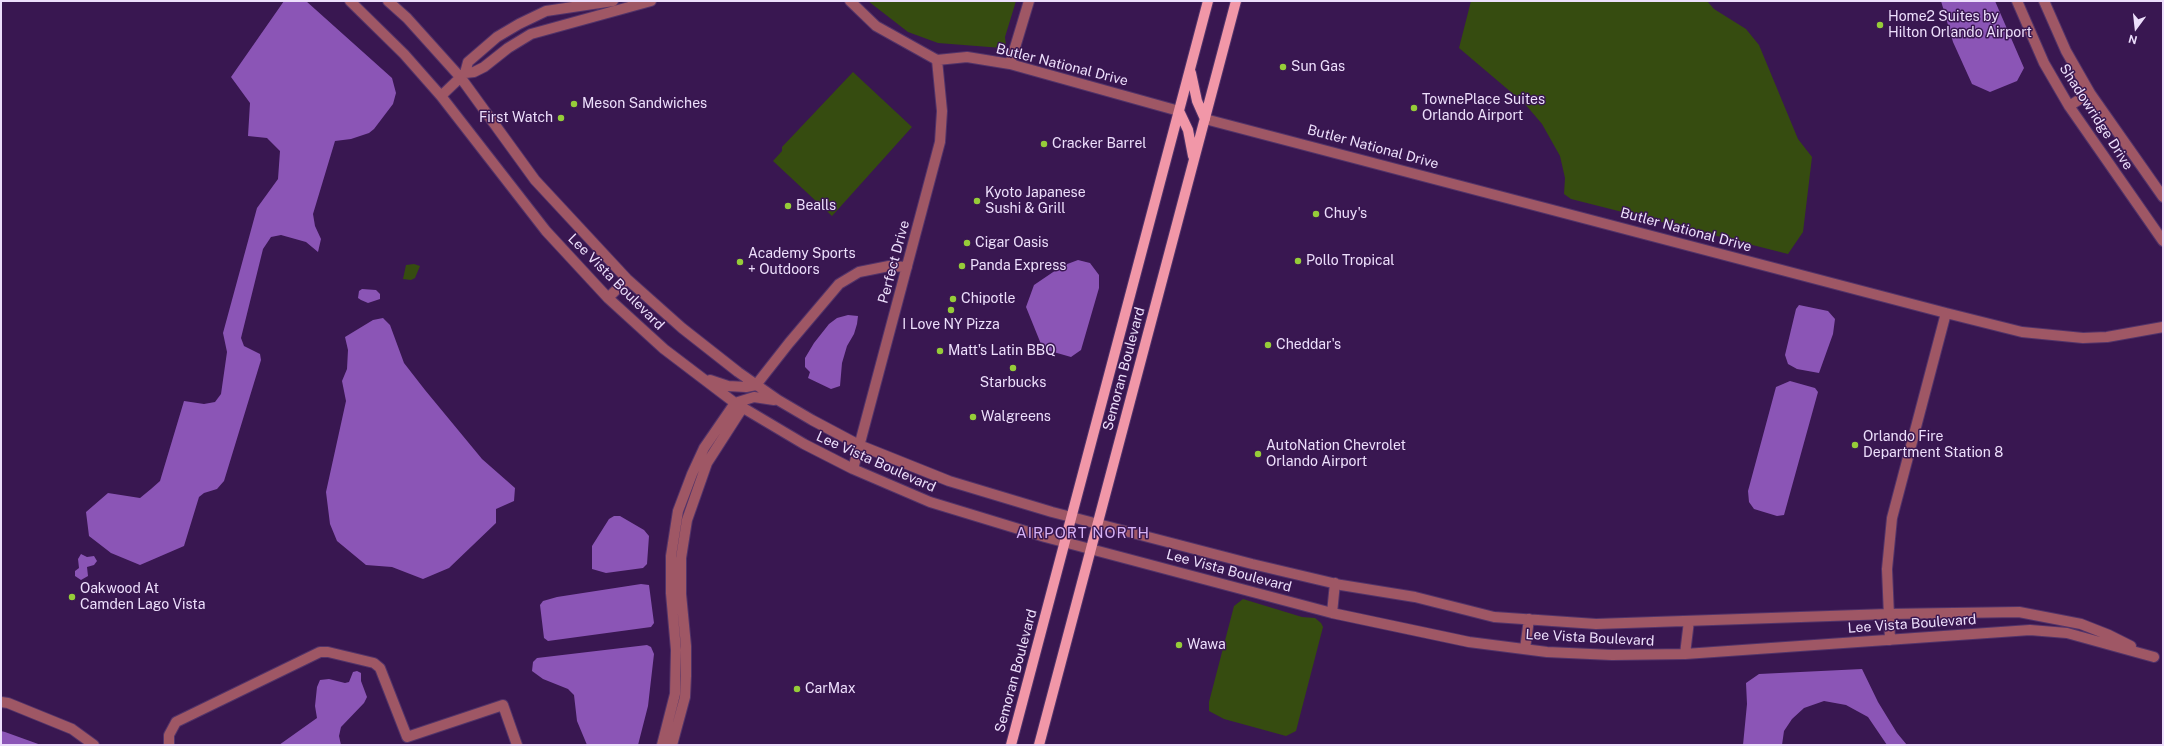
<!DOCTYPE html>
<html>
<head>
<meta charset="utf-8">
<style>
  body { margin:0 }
  #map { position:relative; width:2164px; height:746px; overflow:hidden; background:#391751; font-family:"Public Sans",sans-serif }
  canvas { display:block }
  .frame { position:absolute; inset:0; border:2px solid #eddffc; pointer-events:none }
  .north { position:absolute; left:2116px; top:8px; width:40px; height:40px; -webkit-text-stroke:3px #391751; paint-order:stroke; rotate:195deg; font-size:11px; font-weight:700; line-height:16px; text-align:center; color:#eddffc }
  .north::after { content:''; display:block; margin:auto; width:14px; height:18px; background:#eddffc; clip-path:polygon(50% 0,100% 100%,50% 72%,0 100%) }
</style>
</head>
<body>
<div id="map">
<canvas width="2164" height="746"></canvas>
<div class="frame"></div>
<div class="north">N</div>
</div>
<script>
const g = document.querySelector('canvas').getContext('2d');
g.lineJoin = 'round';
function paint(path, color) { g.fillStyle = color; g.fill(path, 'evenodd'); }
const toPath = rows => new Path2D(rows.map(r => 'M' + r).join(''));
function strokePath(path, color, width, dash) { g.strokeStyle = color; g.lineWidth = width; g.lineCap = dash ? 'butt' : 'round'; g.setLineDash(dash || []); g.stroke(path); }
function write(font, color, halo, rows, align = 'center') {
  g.font = font + ' "Public Sans",sans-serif'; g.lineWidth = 3; g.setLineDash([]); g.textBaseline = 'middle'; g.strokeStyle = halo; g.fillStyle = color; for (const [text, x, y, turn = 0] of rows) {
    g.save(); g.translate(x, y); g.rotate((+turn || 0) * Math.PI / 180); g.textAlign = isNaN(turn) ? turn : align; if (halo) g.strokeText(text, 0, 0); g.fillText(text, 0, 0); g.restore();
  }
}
paint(toPath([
  [868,1,1016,1,1005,37,1006,46,1002,48,938,43,908,32],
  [1471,1,1707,1,1714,9,1746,29,1759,45,1798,139,1812,157,1803,232,1788,254,1571,199,1564,194,1565,178,1560,156,1542,124,1525,104,1459,48],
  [853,72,912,127,832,216,773,161,782,151,782,147],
  [414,264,420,266,415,278,411,280,403,279,406,265],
  [1243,599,1302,617,1315,618,1321,623,1323,627,1296,731,1286,736,1224,719,1209,711,1209,702,1234,606]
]), '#364c10');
paint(toPath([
  [284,1,306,1,392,78,396,93,393,104,374,129,369,133,351,139,335,141,313,214,315,226,321,239,318,252,306,242,281,235,271,237,263,249,241,338,244,346,260,354,261,360,224,481,217,489,204,493,199,497,184,546,140,565,111,553,89,536,86,512,108,493,140,498,151,489,160,481,184,401,204,404,215,402,221,394,227,352,223,333,257,208,278,179,280,151,267,138,248,136,250,103,231,77],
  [1941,1,1995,1,2024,68,2017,81,1990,92,1972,84,1953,42],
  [1078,260,1090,263,1099,275,1099,288,1081,350,1071,357,1043,349,1026,307,1034,285,1062,266],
  [362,289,376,290,380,294,380,299,368,303,361,300,358,298,359,291],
  [1799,305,1828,311,1835,319,1833,334,1819,373,1797,369,1788,364,1785,355,1796,309],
  [848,315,858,316,857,324,854,334,847,346,842,363,840,386,831,389,808,378,810,372,805,367,805,358,814,343,829,324,837,318],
  [383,318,390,325,404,363,425,390,482,459,515,488,514,501,496,509,496,523,449,568,423,579,392,567,366,565,337,541,330,524,326,492,346,401,342,381,347,369,348,350,345,337,373,320],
  [1790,381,1815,388,1818,392,1784,515,1777,516,1754,509,1749,502,1748,491,1776,387],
  [614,516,620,516,644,530,649,536,647,564,643,568,606,573,592,569,592,546,609,519],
  [81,554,87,557,94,556,97,561,94,565,87,567,88,576,81,580,75,576,75,571,79,568,78,559],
  [641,584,649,585,654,623,651,627,548,641,544,638,540,605,543,601,557,597],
  [647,645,651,647,654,654,648,706,638,745,587,745,577,721,574,695,568,689,543,679,532,671,533,662,537,658],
  [1862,669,1878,702,1897,733,1907,745,1887,745,1868,717,1846,705,1824,701,1804,708,1792,719,1784,731,1782,745,1743,745,1747,704,1746,683,1759,674],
  [357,671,361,673,361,681,367,697,364,703,341,727,339,736,341,745,279,745,317,718,315,706,317,687,320,680,329,679,345,683,349,682,353,672],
  [1,731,5,732,41,745,1,745]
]), '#8b55b6');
const minor = toPath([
  [350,1,404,54,441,96,546,231,608,298,664,349,735,403,804,444,853,469,930,502,1045,537,1332,613,1469,642,1547,652,1612,655,1685,654,2030,630,2067,633,2154,657],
  [388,1,407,18,461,78,535,180,627,279,682,328,738,372,778,400,812,420,859,445,949,481,1052,512,1252,564,1341,585,1415,597,1494,617,1596,624,1888,614,2019,612,2081,624,2109,635,2131,646],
  [850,1,876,26,937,60],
  [2017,1,2044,63,2069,106,2163,241],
  [2044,1,2066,51,2090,93,2163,197],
  [937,60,967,57,1010,64,1179,111],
  [1010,64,1029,1],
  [465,73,474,72,484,67,508,48,531,34,651,1],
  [441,96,465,73,468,62,497,37,519,24,546,11,613,1],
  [2069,106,2090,93],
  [1205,119,1946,313,2022,332,2083,338,2107,337,2163,327],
  [608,298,627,279],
  [710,380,728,386,746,387,756,385,789,343,839,284,859,272,889,266,907,267],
  [853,469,940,142,942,111,937,60],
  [1332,613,1335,583],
  [1890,640,1887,569,1892,518,1946,313],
  [1525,649,1529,619],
  [1685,654,1689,621],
  [1,702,8,703,72,729,94,745],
  [169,745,169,735,176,722,320,652,328,652,374,663,380,668,407,737,503,705,517,745],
  [662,745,675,694,676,650,671,593,671,556,678,511,692,474,704,448,735,403,754,397,774,400],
  [672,745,685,697,686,676,686,646,681,594,681,558,687,520,707,463,743,407]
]);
const major = toPath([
  [1191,73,1197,101,1205,119],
  [1179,111,1188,130,1193,156],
  [1011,745,1208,1],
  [1039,745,1236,1]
]);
strokePath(minor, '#523369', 12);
strokePath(major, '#523369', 12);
strokePath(minor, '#9f5765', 10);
strokePath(major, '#f197a8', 10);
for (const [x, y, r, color] of [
  [1880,25,4,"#96cc39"],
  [1283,67,4,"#96cc39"],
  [574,104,4,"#96cc39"],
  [1414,108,4,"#96cc39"],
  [561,118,4,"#96cc39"],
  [1044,144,4,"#96cc39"],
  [977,201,4,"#96cc39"],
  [788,206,4,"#96cc39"],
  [1316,214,4,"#96cc39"],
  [967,243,4,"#96cc39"],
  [1298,261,4,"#96cc39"],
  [740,262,4,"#96cc39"],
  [962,266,4,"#96cc39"],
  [953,299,4,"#96cc39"],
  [951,310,4,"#96cc39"],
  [1268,345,4,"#96cc39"],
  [940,351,4,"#96cc39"],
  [1013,368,4,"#96cc39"],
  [973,417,4,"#96cc39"],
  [1855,445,4,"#96cc39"],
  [1258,454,4,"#96cc39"],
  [72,597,4,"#96cc39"],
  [1179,645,4,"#96cc39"],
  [797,689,4,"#96cc39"]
]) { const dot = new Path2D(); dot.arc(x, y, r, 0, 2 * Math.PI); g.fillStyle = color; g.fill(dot); strokePath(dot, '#391751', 1.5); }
write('14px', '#eddffc', '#391751', [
  ["Home2 Suites by",1888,17],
  ["Hilton Orlando Airport",1888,33],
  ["Sun Gas",1291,67],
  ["TownePlace Suites",1422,100],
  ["Orlando Airport",1422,116],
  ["Meson Sandwiches",582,104],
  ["First Watch",553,118,"right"],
  ["Cracker Barrel",1052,144],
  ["Kyoto Japanese",985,193],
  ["Sushi & Grill",985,209],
  ["Bealls",796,206],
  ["Chuy's",1324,214],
  ["Cigar Oasis",975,243],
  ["Academy Sports",748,254],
  ["+ Outdoors",748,270],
  ["Pollo Tropical",1306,261],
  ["Panda Express",970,266],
  ["Chipotle",961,299],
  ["I Love NY Pizza",951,325,"center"],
  ["Cheddar's",1276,345],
  ["Matt's Latin BBQ",948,351],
  ["Starbucks",1013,383,"center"],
  ["Walgreens",981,417],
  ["Orlando Fire",1863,437],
  ["Department Station 8",1863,453],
  ["AutoNation Chevrolet",1266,446],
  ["Orlando Airport",1266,462],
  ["Oakwood At",80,589],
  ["Camden Lago Vista",80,605],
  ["Wawa",1187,645],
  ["CarMax",805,689]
], 'left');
write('14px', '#eddffc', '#391751', [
  ["Butler National Drive",1062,65,14],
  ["Shadowridge Drive",2096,117,57],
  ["Butler National Drive",1373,147,15],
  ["Butler National Drive",1686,230,15],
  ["Perfect Drive",894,262,-75],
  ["Lee Vista Boulevard",616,282,45],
  ["Semoran Boulevard",1124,369,-75],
  ["Lee Vista Boulevard",876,462,24],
  ["Lee Vista Boulevard",1229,571,15],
  ["Lee Vista Boulevard",1912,624,-4],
  ["Lee Vista Boulevard",1590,638,3],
  ["Semoran Boulevard",1016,671,-75]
]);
g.letterSpacing = '1px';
write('15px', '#d6b2f7', '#391751', [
  ["AIRPORT NORTH",1083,533]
]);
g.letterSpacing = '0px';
</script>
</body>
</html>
